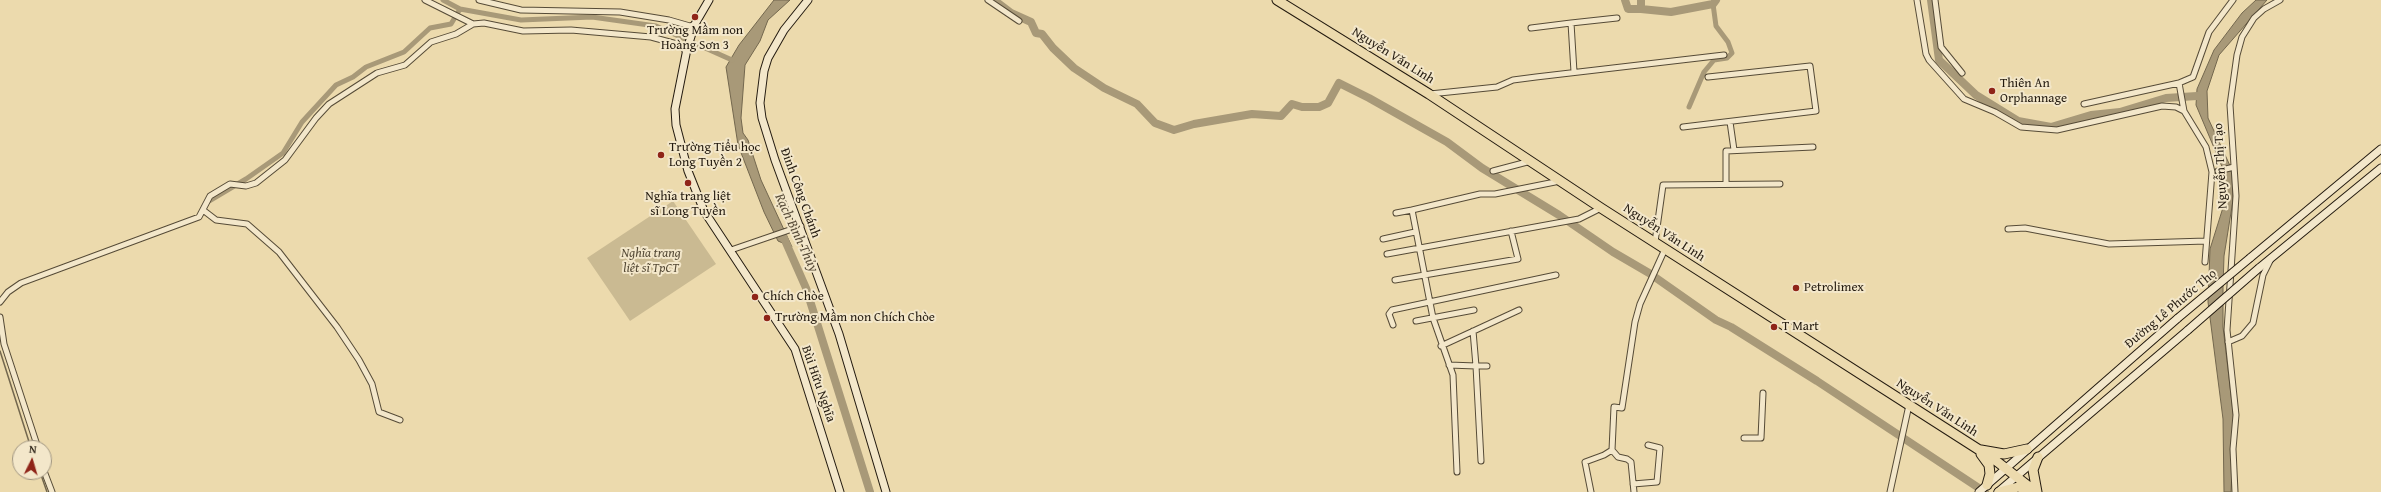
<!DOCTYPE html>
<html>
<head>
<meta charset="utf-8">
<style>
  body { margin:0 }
  #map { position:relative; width:2381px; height:492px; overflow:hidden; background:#ecdaad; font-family:"Gentium Book Plus",serif }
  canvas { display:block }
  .north { position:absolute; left:12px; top:440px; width:40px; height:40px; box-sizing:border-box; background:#f3e7ca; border:1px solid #a09580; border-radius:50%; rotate:5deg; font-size:11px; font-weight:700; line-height:16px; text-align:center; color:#241b10 }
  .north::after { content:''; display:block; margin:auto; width:14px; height:18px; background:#8f2418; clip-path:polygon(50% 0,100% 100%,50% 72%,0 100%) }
</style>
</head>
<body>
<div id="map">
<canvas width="2381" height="492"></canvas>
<div class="north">N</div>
</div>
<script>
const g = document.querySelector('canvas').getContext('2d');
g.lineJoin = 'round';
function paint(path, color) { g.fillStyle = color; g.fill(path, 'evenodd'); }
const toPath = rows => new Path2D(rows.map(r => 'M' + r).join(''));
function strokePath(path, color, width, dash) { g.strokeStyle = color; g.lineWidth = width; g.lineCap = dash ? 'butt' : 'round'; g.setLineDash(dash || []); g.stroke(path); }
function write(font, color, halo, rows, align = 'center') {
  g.font = font + ' "Gentium Book Plus",serif'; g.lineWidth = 4; g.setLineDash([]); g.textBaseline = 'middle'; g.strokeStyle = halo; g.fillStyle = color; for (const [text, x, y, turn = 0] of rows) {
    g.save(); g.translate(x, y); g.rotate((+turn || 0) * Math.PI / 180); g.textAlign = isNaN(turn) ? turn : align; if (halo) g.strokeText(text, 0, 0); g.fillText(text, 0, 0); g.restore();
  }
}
paint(toPath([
  [673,201,716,264,630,321,587,258]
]), '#caba92');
const water = toPath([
  [774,0,790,0,768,20,760,41,745,65,741,118,743,133,748,140,761,180,792,247,778,241,764,212,738,145,726,67,739,45,774,0],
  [2256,0,2267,0,2219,55,2207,91,2208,118,2232,170,2233,200,2224,256,2223,287,2223,327,2234,420,2231,492,2224,492,2223,419,2208,302,2210,249,2226,198,2223,169,2196,105,2197,89,2214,50,2242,13,2256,0]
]);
paint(water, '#a89978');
strokePath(water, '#73674e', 1);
strokePath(toPath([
  [0,351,31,448],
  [40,472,47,492]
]), '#73674e', 1.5);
strokePath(toPath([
  [443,0,460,9,521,20,592,17,656,26,732,60],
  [1689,107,1704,72,1714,60,1727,58,1732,53,1728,42,1716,26,1713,4],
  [209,201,246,179,283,153,302,122,336,85,353,77,366,67,404,52,430,28,451,24,460,9]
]), '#a89978', 5);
strokePath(toPath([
  [994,0,1011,13,1031,22,1036,33,1042,34,1053,48,1074,68,1104,88,1137,104,1155,123,1174,130,1194,124,1252,114,1281,116,1292,104,1302,107,1319,107,1328,103,1339,83,1369,98,1447,142,1482,168,1559,215,1613,252,1649,273,1716,320,1731,327,1817,381,1985,492],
  [1625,0,1628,9,1641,9],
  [1641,0,1641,9,1671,12,1713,4,1716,0],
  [1931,0,1939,60,1976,95,2018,121,2051,127,2091,115,2120,112,2166,98,2197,96],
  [783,236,806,288,870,492]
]), '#a89978', 8);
const street = toPath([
  [425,0,473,24],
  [479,0,521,10,620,12,669,20,690,26,695,24],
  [988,0,1019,21],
  [1917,0,1926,54,1929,60,1964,99,1995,112,2021,127,2057,130,2162,106,2176,107,2184,111],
  [1935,0,1941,47,1962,73],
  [1531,28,1571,23],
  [1574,72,1571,23,1617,18],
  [1430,94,1497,87,1513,80,1536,77,1724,55],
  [2084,104,2179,83],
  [1730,122,1734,150],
  [1683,127,1816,111,1810,66,1708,77],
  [1493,171,1531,161],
  [2218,171,2234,167],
  [1726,183,1726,151,1813,147],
  [203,210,216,220,247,224,279,252,337,327,359,360,372,384,379,412,400,420],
  [1396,213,1412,210],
  [2008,229,2025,228,2109,244,2206,241],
  [1383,239,1415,232],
  [1655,242,1663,185,1780,184],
  [731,250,801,226],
  [1387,254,1579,219,1601,208],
  [2205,262,2212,172,2206,147,2184,111,2179,83,2193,77,2209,32,2233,0],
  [1395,280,1518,259,1511,231],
  [0,302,8,292,21,283,199,217,210,196,230,184,246,186,256,183,285,160,316,118,329,104,377,73,405,65,431,42,456,34,473,24,484,23,523,31,571,30,651,37,677,44,684,49,686,53],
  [0,317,4,344,38,448],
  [1416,321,1474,310],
  [1393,325,1389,314,1392,310,1556,275],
  [1473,331,1476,366,1487,366],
  [2228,342,2242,336,2253,323,2263,275,2270,261],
  [1441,346,1519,310],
  [1449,365,1476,366,1481,461],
  [1744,438,1761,438,1763,393],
  [1612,450,1618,457,1627,459,1631,462,1634,492],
  [44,471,52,492],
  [1457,472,1453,375,1433,318,1412,210,1480,194,1495,194,1560,181],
  [1633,484,1657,482,1660,448,1648,445],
  [1591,492,1585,462,1604,455,1612,450,1614,407,1622,408,1635,322,1640,304,1665,249],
  [1890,492,1909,405],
  [2235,492,2233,449,2236,415,2227,330,2236,196,2230,105,2237,55,2242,37,2254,18,2264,9,2280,0]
]);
const secondary = toPath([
  [709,0,695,24,687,49,675,109,676,125,688,171,704,211,795,349,840,492],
  [808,0,784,30,768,58,764,71,760,103,762,118,775,160,839,334,886,492],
  [2250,258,2381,149],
  [2259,268,2381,168],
  [1979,492,2178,318],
  [1998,492,2188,330]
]);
const highway = toPath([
  [1277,0,1429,94,1601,208,1995,460,2036,492],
  [1981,450,2004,454,2027,449],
  [1981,454,1989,465,1990,474,1987,485],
  [1999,492,2018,487,2032,491],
  [2037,492,2033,470,2038,457]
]);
strokePath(street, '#564b37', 7);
strokePath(secondary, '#241b10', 9);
strokePath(highway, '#241b10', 11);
strokePath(street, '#f3e7ca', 5);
strokePath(secondary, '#f3e7ca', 7);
strokePath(highway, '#ecdaad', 9);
const secondaryBridge = toPath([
  [2178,318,2250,258],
  [2188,330,2259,268]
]);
strokePath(secondaryBridge, '#241b10', 9, []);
strokePath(secondaryBridge, '#f3e7ca', 7);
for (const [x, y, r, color] of [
  [695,17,4,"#8f2418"],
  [1992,91,4,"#8f2418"],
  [661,155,4,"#8f2418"],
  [688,183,4,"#8f2418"],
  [1796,288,4,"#8f2418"],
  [755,297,4,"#8f2418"],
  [767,318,4,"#8f2418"],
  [1774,327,4,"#8f2418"]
]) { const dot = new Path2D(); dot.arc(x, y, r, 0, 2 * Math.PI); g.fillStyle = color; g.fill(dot); strokePath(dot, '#f3e7ca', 1.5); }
write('13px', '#241b10', '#f3e7ca', [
  ["Trường Mầm non",695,31,"center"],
  ["Hoàng Sơn 3",695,46,"center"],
  ["Thiên An",2000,84],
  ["Orphannage",2000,99],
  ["Trường Tiểu học",669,148],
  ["Long Tuyền 2",669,163],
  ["Nghĩa trang liệt",688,197,"center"],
  ["sĩ Long Tuyền",688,212,"center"],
  ["Petrolimex",1804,288],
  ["Chích Chòe",763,297],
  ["Trường Mầm non Chích Chòe",775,318],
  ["T Mart",1782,327]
], 'left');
write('13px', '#241b10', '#f3e7ca', [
  ["Nguyễn Văn Linh",1393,56,32],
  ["Nguyễn Thị Tạo",2221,166,-93],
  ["Đinh Công Chánh",800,193,70],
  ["Nguyễn Văn Linh",1664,233,33],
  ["Đường Lê Phước Thọ",2171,309,-40],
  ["Bùi Hữu Nghĩa",818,384,71],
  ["Nguyễn Văn Linh",1937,408,33]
]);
write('italic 13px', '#564b37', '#f3e7ca', [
  ["Nghĩa trang",651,254],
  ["liệt sĩ TpCT",651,269]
]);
write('italic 14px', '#594d3a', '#f3e7ca', [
  ["Rạch Bình Thủy",796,233,65]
]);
</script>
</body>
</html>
